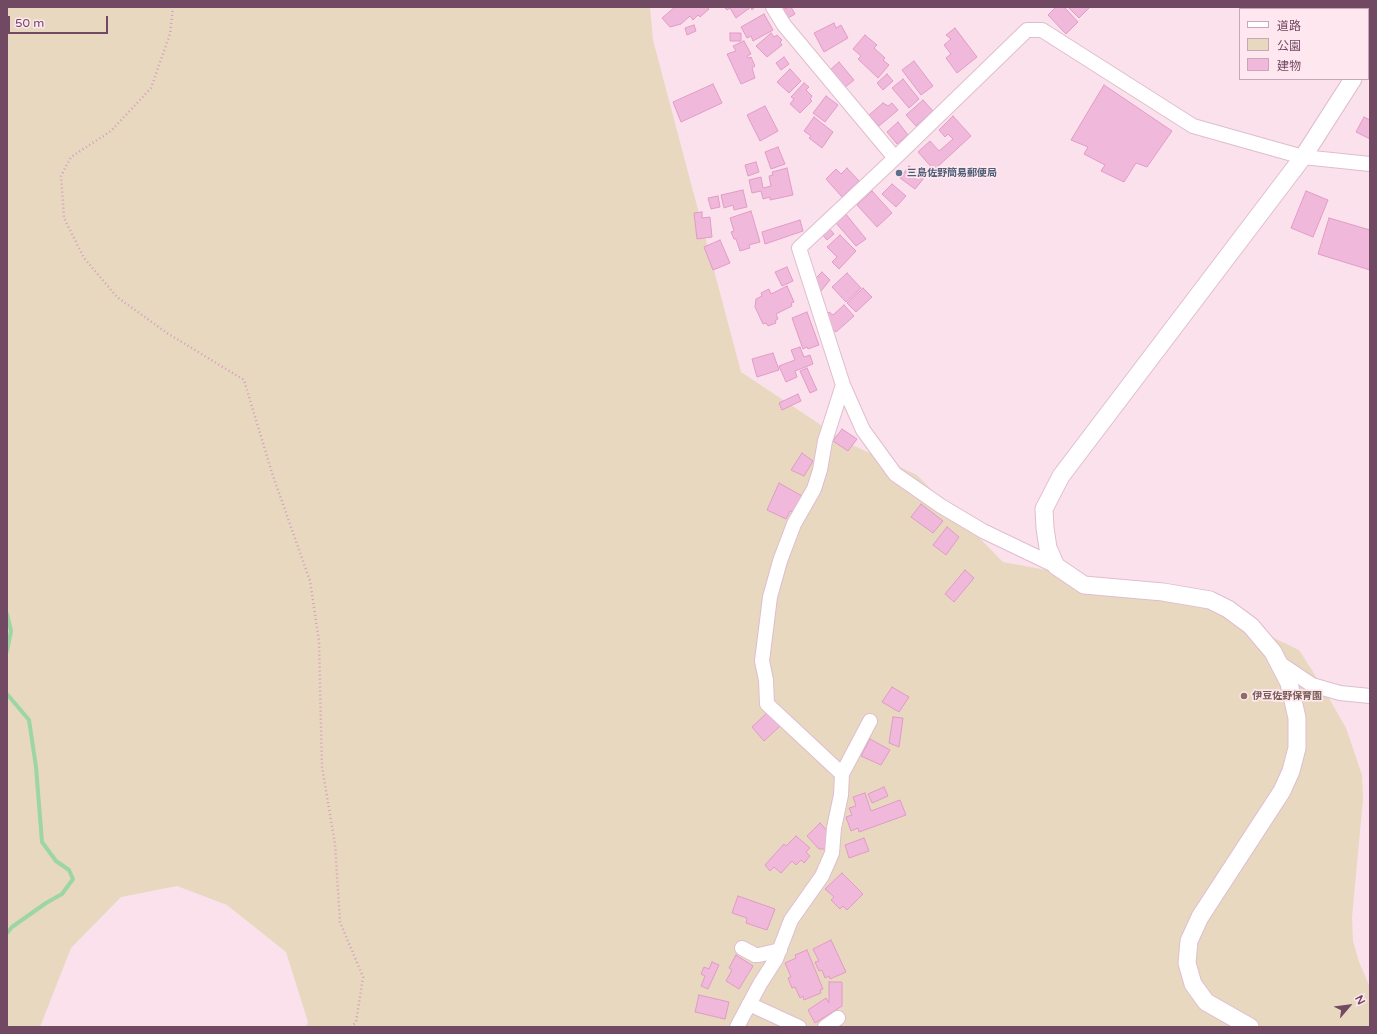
<!DOCTYPE html>
<html>
<head>
<meta charset="utf-8">
<style>
  body { margin:0 }
  #map { position:relative; width:1377px; height:1034px; overflow:hidden; background:#fbe1eb; font-family:"Varela Round","Noto Sans JP",sans-serif }
  canvas { display:block }
  .frame { position:absolute; inset:0; border:8px solid #724963; pointer-events:none }
  .legend { position:absolute; left:1239px; top:8px; width:130px; height:72px; box-sizing:border-box; background:#ffe7f0; border:1px solid #c7a8b8; margin:0; padding:5px 7px; list-style:none; font-size:12px; color:#724963 }
  .legend li { display:flex; align-items:center; gap:8px; height:20px }
  .legend b { width:20px; border:1px solid #c7a8b8 }
  .north { position:absolute; left:1329px; top:986px; width:40px; height:40px; -webkit-text-stroke:3px #ffe7f0; paint-order:stroke; rotate:62deg; font-size:11px; font-weight:700; line-height:16px; text-align:center; color:#724963 }
  .north::after { content:''; display:block; margin:auto; width:14px; height:18px; background:#724963; clip-path:polygon(50% 0,100% 100%,50% 72%,0 100%) }
  .scale { position:absolute; left:8px; top:16px; width:100px; height:18px; box-sizing:border-box; border:2px solid #724963; border-top:0; padding-left:5px; font-size:12px; line-height:14px; white-space:nowrap; color:#724963; -webkit-text-stroke:3px #ffe7f0; paint-order:stroke }
</style>
</head>
<body>
<div id="map">
<canvas width="1377" height="1034"></canvas>
<div class="frame"></div>
<ul class="legend">
<li><b style="height:5px;background:#fff"></b>道路</li>
<li><b style="height:11px;background:#e8d8c0"></b>公園</li>
<li><b style="height:11px;background:#f0b9db"></b>建物</li>
</ul>
<div class="north">N</div>
<div class="scale">50 m</div>
</div>
<script>
const g = document.querySelector('canvas').getContext('2d');
g.lineJoin = 'round';
function paint(path, color) { g.fillStyle = color; g.fill(path, 'evenodd'); }
const toPath = rows => new Path2D(rows.map(r => 'M' + r).join(''));
function strokePath(path, color, width, dash) { g.strokeStyle = color; g.lineWidth = width; g.lineCap = dash ? 'butt' : 'round'; g.setLineDash(dash || []); g.stroke(path); }
function write(font, color, halo, rows, align = 'center') {
  g.font = font + ' "Varela Round","Noto Sans JP",sans-serif'; g.lineWidth = 3.5; g.setLineDash([]); g.textBaseline = 'middle'; g.strokeStyle = halo; g.fillStyle = color; for (const [text, x, y, turn = 0] of rows) {
    g.save(); g.translate(x, y); g.rotate((+turn || 0) * Math.PI / 180); g.textAlign = isNaN(turn) ? turn : align; if (halo) g.strokeText(text, 0, 0); g.fillText(text, 0, 0); g.restore();
  }
}
paint(toPath([
  [7,7,650,7,653,40,741,372,848,443,917,475,1003,562,1187,596,1299,650,1322,686,1346,728,1362,775,1363,799,1352,917,1353,941,1359,962,1370,987,1370,1027,306,1027,308,1022,286,952,227,905,177,886,121,897,71,948,40,1027,7,1027]
]), '#e8d8c0');
strokePath(toPath([
  [7,614,11,631,7,651],
  [7,694,29,720,36,767,42,842,56,861,69,870,73,879,62,894,46,903,12,927,7,933]
]), '#9dd6a5', 4);
const building = toPath([
  [675,7,707,7,709,9,700,17,698,15,693,20,690,16,681,24,670,27,662,18,675,7],
  [724,7,755,7,752,10,751,7,736,18,730,8,727,10,724,7],
  [789,7,791,7,795,14,786,19,782,10,789,7],
  [1056,7,1064,7,1078,22,1066,34,1048,15,1056,7],
  [1068,7,1090,7,1079,18,1068,7],
  [764,14,773,30,753,41,751,36,747,38,741,27,764,14],
  [834,23,836,28,841,25,848,38,824,52,814,33,834,23],
  [694,25,696,31,687,35,685,28,694,25],
  [955,28,977,57,957,73,946,58,951,54,944,45,951,39,946,35,955,28],
  [730,33,741,33,741,41,730,41,730,33],
  [771,33,774,37,777,35,782,40,780,42,782,45,767,57,756,46,771,33],
  [865,35,877,45,874,48,885,58,883,60,889,65,878,78,858,59,861,56,853,49,865,35],
  [744,41,751,54,747,56,748,58,751,57,755,66,752,68,755,78,741,84,727,54,736,51,733,46,744,41],
  [784,57,789,64,781,70,776,63,784,57],
  [914,61,933,86,921,95,902,70,914,61],
  [839,62,854,80,844,88,830,70,839,62],
  [790,69,801,81,789,93,777,82,790,69],
  [887,74,893,81,883,90,877,83,887,74],
  [903,79,919,99,909,108,892,88,903,79],
  [804,83,809,87,806,90,812,96,810,99,812,101,800,113,790,104,794,99,791,97,804,83],
  [713,84,722,103,681,122,673,102,713,84],
  [1104,85,1172,131,1147,167,1136,163,1124,182,1101,171,1105,165,1084,154,1088,147,1071,140,1104,85],
  [826,96,838,105,825,122,813,113,826,96],
  [923,100,933,111,916,126,906,115,923,100],
  [883,103,888,106,892,103,898,110,879,126,869,115,883,103],
  [765,106,778,131,760,141,747,115,765,106],
  [953,116,971,136,934,170,918,152,930,141,939,151,953,139,948,134,945,137,939,130,953,116],
  [814,117,833,132,822,148,809,138,811,136,804,131,814,117],
  [1364,117,1370,120,1370,139,1356,132,1364,117],
  [898,122,908,135,897,144,887,132,898,122],
  [778,147,785,164,771,169,765,152,778,147],
  [756,162,759,172,748,176,745,165,756,162],
  [909,166,924,178,915,189,900,178,909,166],
  [787,168,793,195,770,200,770,197,763,199,761,191,752,193,749,180,761,177,763,188,771,186,769,176,773,175,772,172,787,168],
  [847,168,859,181,842,197,826,179,836,169,841,174,847,168],
  [892,184,906,196,896,207,882,194,892,184],
  [743,190,747,207,734,210,733,205,724,208,721,195,743,190],
  [872,191,892,213,877,227,857,205,872,191],
  [1306,191,1328,200,1313,237,1291,228,1306,191],
  [718,196,720,207,711,209,708,198,718,196],
  [751,211,760,242,749,245,750,248,740,251,736,239,734,239,731,232,734,231,730,218,751,211],
  [702,212,702,218,710,217,712,237,697,239,694,213,702,212],
  [845,213,866,239,856,246,836,223,845,213],
  [1329,218,1370,230,1370,270,1318,254,1329,218],
  [800,220,803,231,765,244,762,232,800,220],
  [828,227,834,234,827,240,821,233,828,227],
  [840,235,856,251,839,269,832,262,837,257,827,247,840,235],
  [720,240,730,263,713,270,704,247,720,240],
  [787,267,793,281,782,286,775,272,787,267],
  [822,272,830,280,821,291,817,288,814,280,822,272],
  [847,273,861,288,846,302,832,287,847,273],
  [787,286,794,302,791,303,792,306,776,314,778,319,775,321,776,323,768,326,766,323,763,324,755,307,756,299,762,296,761,293,769,289,771,294,787,286],
  [863,288,872,297,856,312,847,303,863,288],
  [844,305,854,316,836,332,831,328,826,315,829,312,833,315,844,305],
  [807,312,819,345,808,349,807,347,803,349,792,318,807,312],
  [800,347,804,357,810,355,813,364,795,371,797,377,786,382,779,366,795,360,791,350,800,347],
  [773,353,779,370,757,377,752,359,773,353],
  [807,368,817,390,810,393,800,371,807,368],
  [798,394,801,401,782,410,779,403,798,394],
  [842,429,857,439,848,451,833,441,842,429],
  [802,453,813,461,804,476,791,470,802,453],
  [779,483,802,496,794,512,790,511,786,519,767,510,779,483],
  [921,504,943,521,933,533,911,517,921,504],
  [947,527,959,537,946,555,933,545,947,527],
  [965,570,974,578,954,602,945,594,965,570],
  [892,687,909,697,899,712,882,702,892,687],
  [767,713,780,726,764,741,752,727,767,713],
  [893,717,903,718,899,747,889,743,893,717],
  [870,739,890,750,881,765,861,756,870,739],
  [884,787,888,796,872,803,868,794,884,787],
  [865,793,871,811,900,800,906,815,859,832,858,828,851,831,846,817,852,815,849,808,856,806,853,797,865,793],
  [820,823,830,834,829,849,819,849,807,836,820,823],
  [796,836,810,848,806,852,810,856,804,863,801,860,796,865,792,861,781,873,774,867,770,871,765,865,784,844,786,846,796,836],
  [864,838,869,851,849,858,845,845,864,838],
  [842,873,863,894,847,910,843,906,840,909,831,900,834,897,825,889,842,873],
  [738,896,775,909,767,930,746,923,747,918,732,913,738,896],
  [831,940,846,972,830,979,829,976,825,978,822,970,819,971,815,962,819,961,813,949,831,940],
  [807,950,823,989,820,990,821,993,804,1000,803,996,800,998,795,987,792,988,788,978,791,977,785,963,796,958,795,955,807,950],
  [736,955,753,966,739,989,726,981,732,970,729,968,736,955],
  [712,962,719,965,708,989,701,986,705,976,701,974,704,967,709,969,712,962],
  [829,982,842,982,842,1006,815,1023,808,1010,826,998,829,1003,829,982],
  [699,995,729,1002,725,1019,695,1012,699,995]
]);
paint(building, '#f0b9db');
strokePath(building, '#e29ac7', 1);
const minor = toPath([
  [773,7,784,25,895,158],
  [1056,566,983,531,941,506,895,474,863,430,843,385,799,248,895,158,1027,30,1042,30,1193,126,1303,157,1370,164],
  [1278,662,1312,685,1340,693,1370,696],
  [842,774,870,721],
  [742,948,755,955,759,955,780,950],
  [749,1004,799,1027],
  [737,1027,760,984,776,959,791,920,822,876,832,853,834,828,841,795,842,774,767,704,766,680,762,661,770,597,780,561,794,524,814,489,820,470,825,441,843,385],
  [825,1027,838,1018]
]);
const tertiary = toPath([
  [1368,55,1370,52],
  [1250,1027,1206,1002,1193,984,1187,963,1189,941,1200,917,1282,791,1291,771,1297,748,1297,718,1289,683,1273,652,1251,626,1228,609,1210,600,1163,592,1084,585,1056,566,1048,548,1045,528,1044,509,1061,476,1303,157,1353,79]
]);
strokePath(minor, '#dfbdcf', 16);
strokePath(tertiary, '#dfbdcf', 19);
strokePath(toPath([
  [173,7,170,34,151,88,111,131,71,157,61,176,64,218,84,258,117,297,167,333,244,380,272,473,310,581,319,641,322,767,335,844,340,922,363,977,356,1022,351,1027]
]), '#d59dbf', 2.5, [1, 3]);
strokePath(minor, '#fff', 14);
strokePath(tertiary, '#fff', 17);
for (const [x, y, r, color] of [
  [899,173,4,"#5c6f8a"],
  [1244,696,4,"#8d6e63"]
]) { const dot = new Path2D(); dot.arc(x, y, r, 0, 2 * Math.PI); g.fillStyle = color; g.fill(dot); strokePath(dot, '#ffe7f0', 1.5); }
write('bold 10px', '#4e5e75', '#ffe7f0', [
  ["三島佐野簡易郵便局",907,173]
], 'left');
write('bold 10px', '#785e54', '#ffe7f0', [
  ["伊豆佐野保育園",1252,696]
], 'left');
</script>
</body>
</html>
